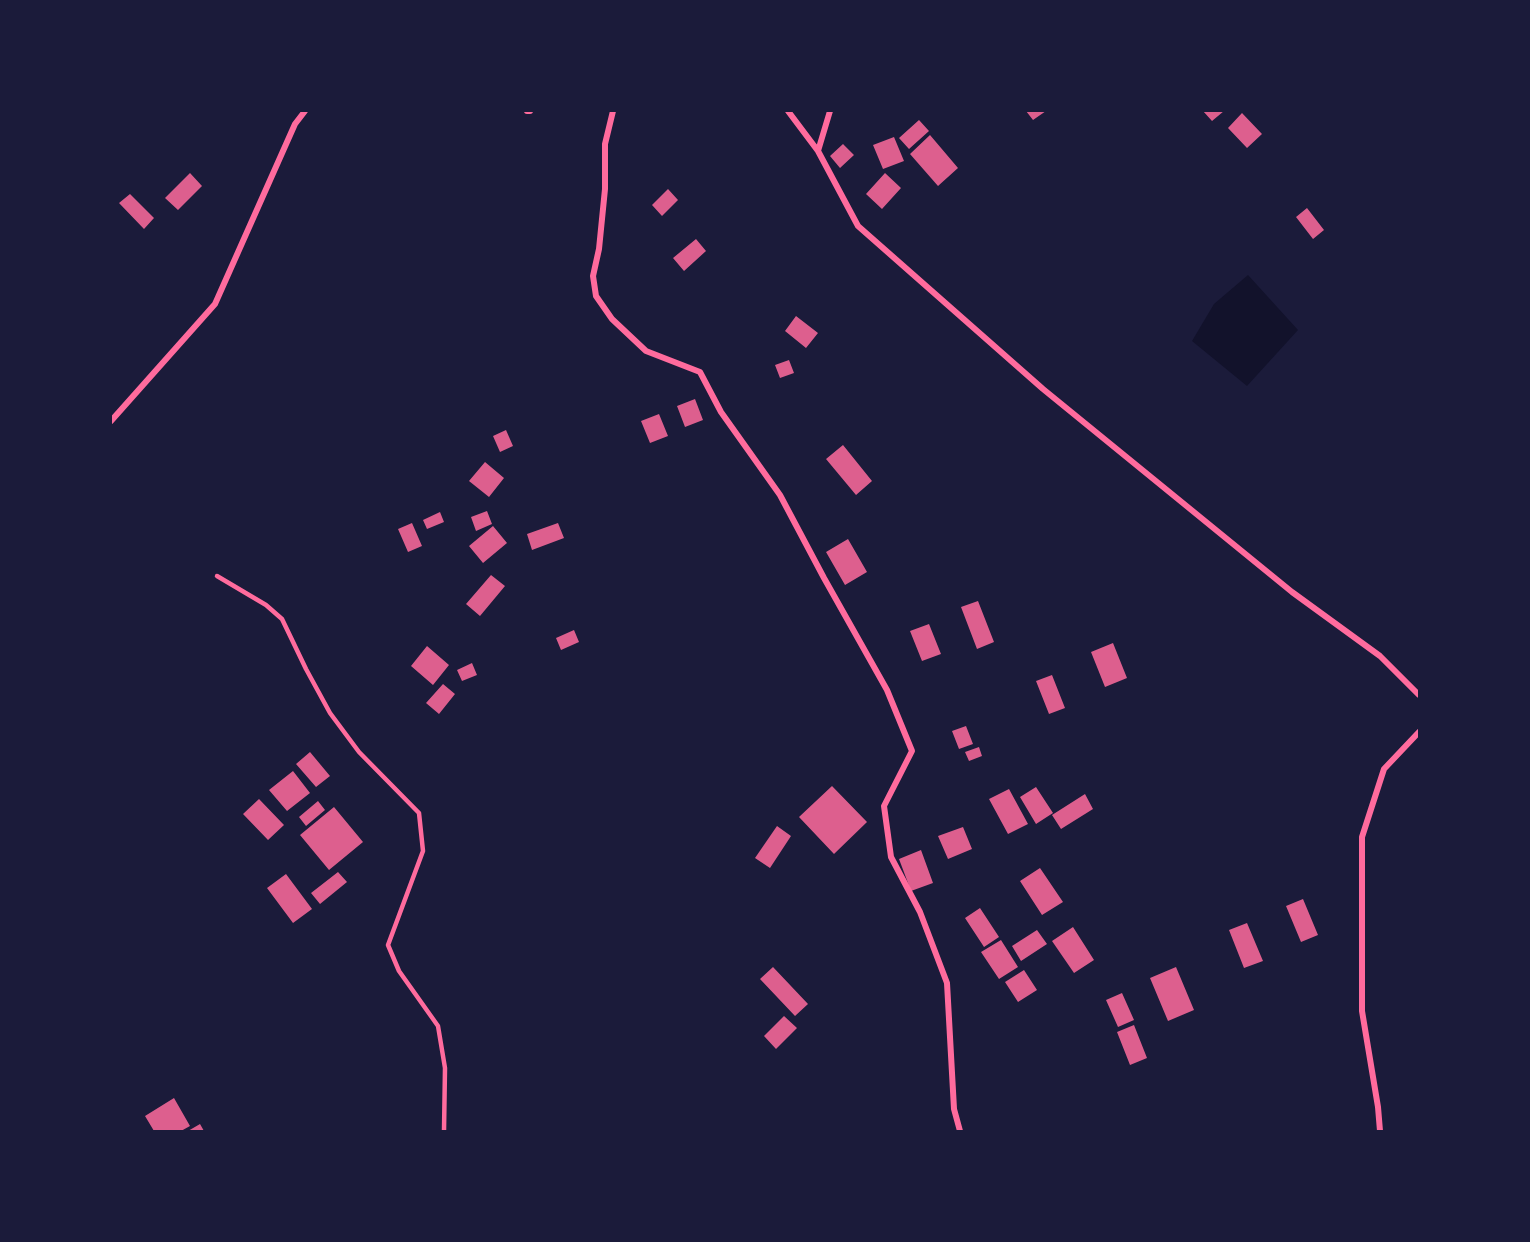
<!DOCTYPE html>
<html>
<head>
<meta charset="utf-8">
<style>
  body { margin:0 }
  #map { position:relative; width:1530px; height:1242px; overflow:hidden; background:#1b1b3a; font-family:"Sofia Sans Condensed",sans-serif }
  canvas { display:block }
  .frame { position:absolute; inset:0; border:112px solid #1b1b3a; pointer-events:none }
</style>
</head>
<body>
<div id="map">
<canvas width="1530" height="1242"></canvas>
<div class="frame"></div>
</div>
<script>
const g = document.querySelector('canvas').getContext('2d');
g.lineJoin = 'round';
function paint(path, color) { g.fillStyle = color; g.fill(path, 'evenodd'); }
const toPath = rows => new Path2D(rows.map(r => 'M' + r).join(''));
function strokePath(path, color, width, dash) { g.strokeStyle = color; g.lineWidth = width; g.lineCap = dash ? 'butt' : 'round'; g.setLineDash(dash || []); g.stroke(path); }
paint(toPath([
  [1248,275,1298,330,1247,386,1192,341,1214,304]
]), '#12122b');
paint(toPath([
  [1026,111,1046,111,1033,120],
  [1203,111,1224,111,1212,121],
  [1242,113,1262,134,1247,148,1228,128],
  [919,120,929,131,909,149,899,138],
  [930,135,958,168,938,186,910,154],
  [894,137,904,161,883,169,873,145],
  [843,144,854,155,840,168,830,156],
  [190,173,202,186,178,210,165,198],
  [885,173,901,188,882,209,866,194],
  [668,189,678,200,662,216,652,205],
  [130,194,154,218,144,229,119,203],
  [1307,208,1324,230,1313,239,1296,217],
  [696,239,706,251,684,271,673,258],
  [796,316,818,333,806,348,785,331],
  [789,360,794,373,780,378,775,365],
  [695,399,703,420,685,427,677,406],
  [659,414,668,436,650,443,641,421],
  [506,430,513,446,500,452,493,436],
  [843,445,872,481,856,495,826,459],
  [485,462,504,478,489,497,469,481],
  [487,511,492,524,476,531,471,517],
  [440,512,444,522,427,529,423,520],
  [412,523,422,546,408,552,398,529],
  [558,523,564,538,532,550,527,534],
  [493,526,507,543,483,563,469,546],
  [848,539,867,572,845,585,826,552],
  [491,575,505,586,480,616,466,604],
  [978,601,994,642,977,649,961,607],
  [929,624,941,654,922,661,910,631],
  [574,630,579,642,561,650,556,638],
  [1113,643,1127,678,1105,687,1091,652],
  [427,646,449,665,433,685,411,666],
  [472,663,477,675,462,681,457,670],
  [1052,675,1065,708,1049,714,1036,681],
  [443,684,455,694,439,714,426,703],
  [966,726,973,744,959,749,952,731],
  [979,747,982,756,969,761,965,752],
  [310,752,330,776,316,787,296,764],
  [293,771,310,793,287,811,269,790],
  [832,786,867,822,834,854,799,817],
  [1036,787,1053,813,1036,824,1020,797],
  [1009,789,1028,824,1008,834,989,799],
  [1085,794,1093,809,1061,829,1052,815],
  [259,799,284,825,268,840,243,814],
  [318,801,325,810,306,826,299,817],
  [334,807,363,842,329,870,300,835],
  [777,826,791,836,770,868,755,858],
  [963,827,972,849,948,859,938,836],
  [921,850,933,883,911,891,899,859],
  [1040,868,1063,902,1042,915,1020,881],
  [338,872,347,882,320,904,311,893],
  [286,874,312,909,293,923,267,888],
  [1303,899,1318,935,1301,942,1286,906],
  [980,908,999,937,984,947,965,918],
  [1247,923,1263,961,1244,968,1229,930],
  [1073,927,1094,960,1074,973,1052,941],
  [1037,930,1047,944,1021,961,1012,946],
  [1001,940,1018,967,999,979,981,952],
  [773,967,808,1004,795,1016,760,979],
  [1176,967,1194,1010,1168,1021,1150,978],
  [1024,970,1037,990,1018,1002,1005,982],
  [1122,993,1134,1020,1118,1027,1106,1000],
  [784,1016,797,1028,776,1049,764,1036],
  [1134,1025,1147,1058,1130,1065,1117,1032],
  [174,1098,190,1126,181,1131,154,1131,145,1116],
  [200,1124,204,1131,188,1131]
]), '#dd5f8e');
strokePath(toPath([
  [217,576,266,605,282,619,306,669,330,713,359,752,419,813,423,851,388,945,399,971,438,1026,445,1068,444,1131]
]), '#ff6b9d', 4.5);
strokePath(toPath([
  [527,111,530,111],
  [613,111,605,144,605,189,599,249,593,276,596,296,612,319,646,351,700,372,721,412,780,495,824,578,887,690,912,751,884,806,891,857,920,912,947,983,954,1109,960,1131],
  [788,111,818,151,830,111],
  [818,151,858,226,1043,389,1292,592,1380,656,1419,695],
  [111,421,215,304,295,124,305,111],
  [1380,1131,1378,1107,1362,1011,1362,837,1384,769,1419,732]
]), '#ff6b9d', 6);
</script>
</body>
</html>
